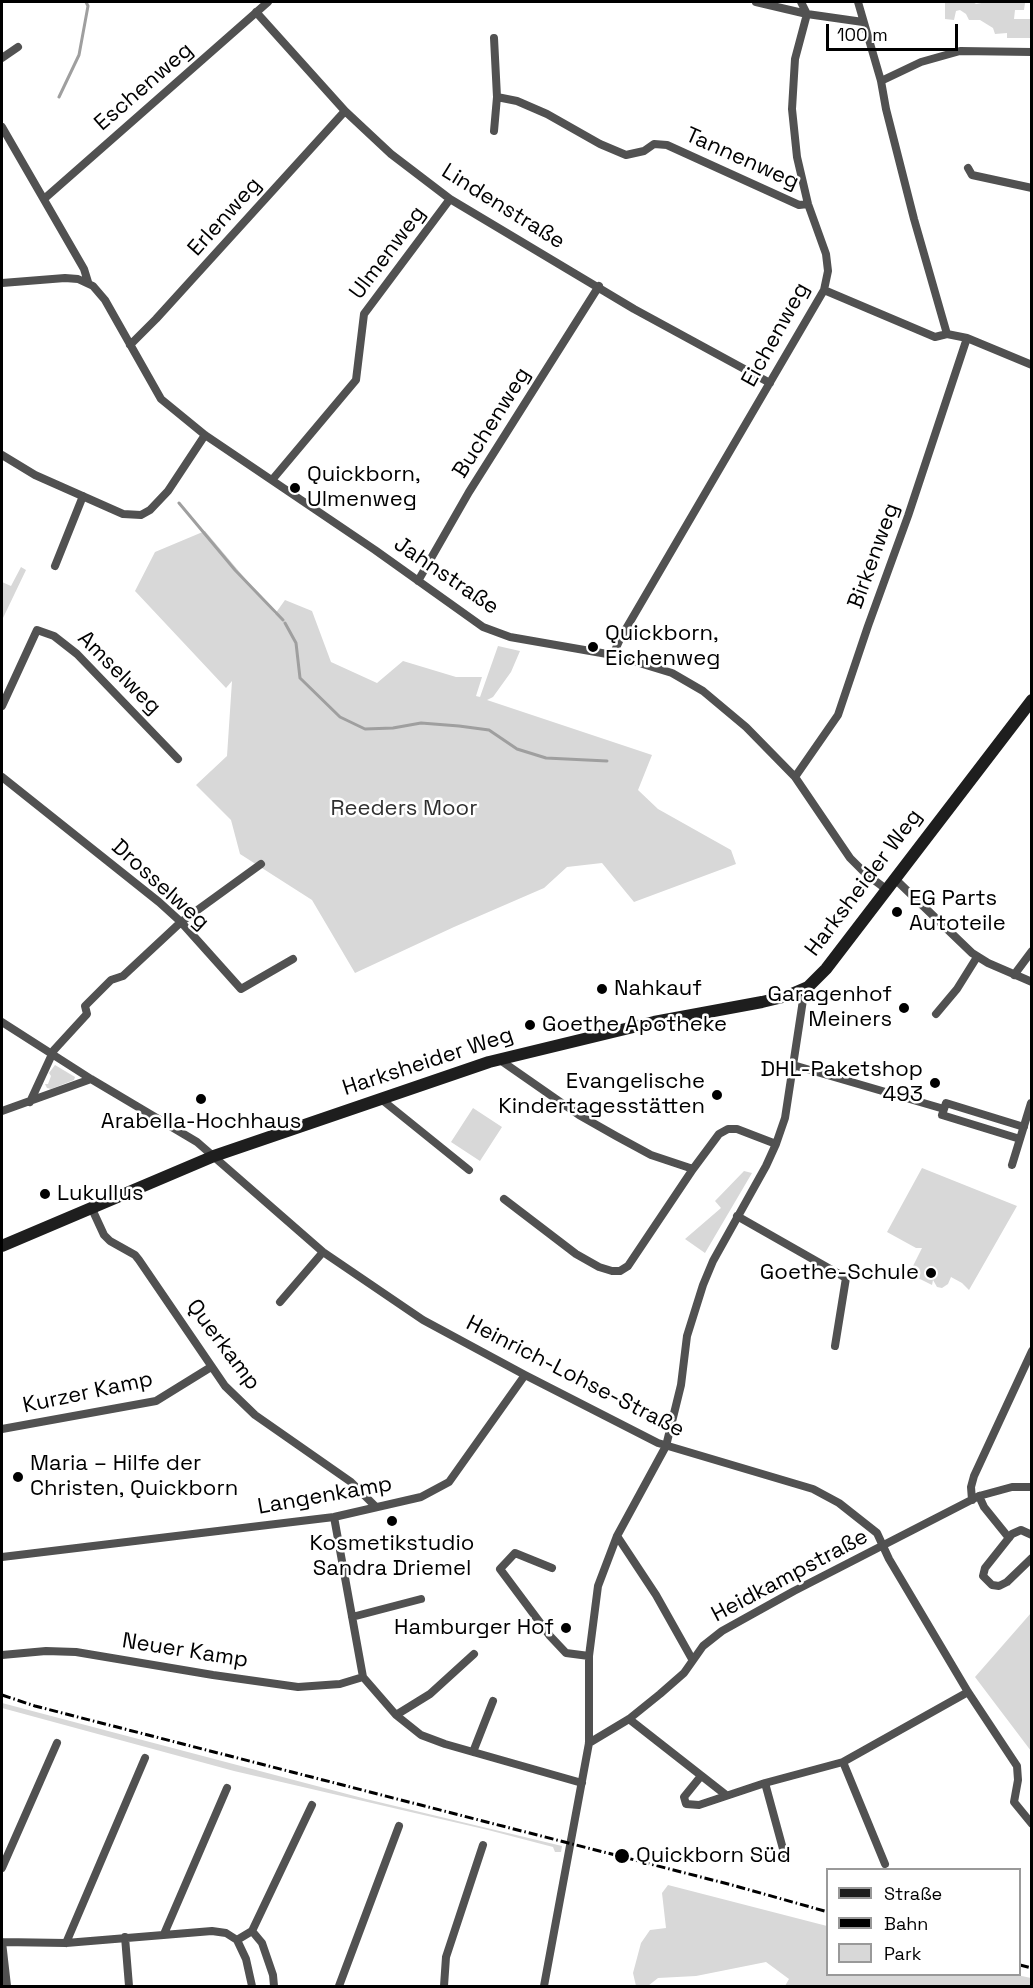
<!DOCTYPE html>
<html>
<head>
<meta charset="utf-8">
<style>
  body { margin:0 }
  #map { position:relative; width:1033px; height:1988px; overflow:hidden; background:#fff; font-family:"Space Grotesk",sans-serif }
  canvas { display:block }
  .frame { position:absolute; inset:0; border:3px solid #000; pointer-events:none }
  .legend { position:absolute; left:826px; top:1868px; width:195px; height:108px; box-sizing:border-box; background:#fff; border:2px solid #999; margin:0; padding:8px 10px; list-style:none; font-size:18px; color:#000 }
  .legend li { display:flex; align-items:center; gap:12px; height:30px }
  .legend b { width:30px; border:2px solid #999 }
  .scale { position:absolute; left:826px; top:24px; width:132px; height:27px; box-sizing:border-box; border:3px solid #000; border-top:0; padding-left:8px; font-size:18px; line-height:21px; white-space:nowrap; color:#000; -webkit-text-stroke:4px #fff; paint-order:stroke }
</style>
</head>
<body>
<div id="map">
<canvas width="1033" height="1988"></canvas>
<div class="frame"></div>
<ul class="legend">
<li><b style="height:8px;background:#1e1e1e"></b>Straße</li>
<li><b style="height:8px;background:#000"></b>Bahn</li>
<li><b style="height:16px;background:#d8d8d8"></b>Park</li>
</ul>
<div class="scale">100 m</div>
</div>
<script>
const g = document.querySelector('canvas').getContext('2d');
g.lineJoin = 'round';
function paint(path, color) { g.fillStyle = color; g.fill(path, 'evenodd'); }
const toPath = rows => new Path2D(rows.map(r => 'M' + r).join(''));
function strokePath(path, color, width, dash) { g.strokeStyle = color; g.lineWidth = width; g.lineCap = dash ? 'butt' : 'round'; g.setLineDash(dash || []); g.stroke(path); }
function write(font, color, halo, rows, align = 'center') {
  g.font = font + ' "Space Grotesk",sans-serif'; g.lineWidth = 5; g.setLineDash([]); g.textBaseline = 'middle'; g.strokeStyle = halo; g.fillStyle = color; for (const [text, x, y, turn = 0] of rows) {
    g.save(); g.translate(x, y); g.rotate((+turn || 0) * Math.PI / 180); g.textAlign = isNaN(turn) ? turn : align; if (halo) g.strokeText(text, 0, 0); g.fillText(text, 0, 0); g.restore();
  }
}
paint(toPath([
  [945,2,973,2,976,4,987,2,1028,2,1025,3,1024,10,1015,10,1014,19,1031,19,1031,38,1007,38,1007,33,995,34,993,28,980,20,969,20,966,14,960,10,956,11,954,20,945,19],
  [205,531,275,614,285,600,312,611,331,662,377,683,403,661,456,677,482,677,476,696,480,697,498,646,520,651,511,672,493,697,487,700,652,755,638,790,658,809,731,850,736,864,634,902,602,863,567,867,544,888,454,927,355,973,312,900,240,854,231,820,196,785,227,756,232,681,226,688,135,591,155,552],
  [21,567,26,570,3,618,2,618,2,582,11,586],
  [55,1065,75,1077,74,1080,51,1089,47,1088,45,1084,48,1084,51,1076,49,1073],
  [473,1108,502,1127,480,1161,451,1142],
  [922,1168,1017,1206,969,1290,962,1283,951,1277,948,1284,942,1288,937,1287,933,1280,932,1285,912,1275,913,1266,922,1248,916,1248,887,1232],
  [744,1171,752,1173,705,1253,685,1239,721,1208,715,1201],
  [1031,1613,1030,1686,1031,1751,975,1677],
  [2,1703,366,1799,562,1846,561,1852,555,1852,553,1847,488,1830,234,1771,2,1708],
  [668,1885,827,1926,828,1974,1017,1975,1031,1978,1031,1986,785,1986,789,1979,766,1962,696,1976,658,1978,648,1986,636,1986,633,1973,641,1943,650,1930,666,1928,662,1893]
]), '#d8d8d8');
strokePath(toPath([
  [59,97,79,55,88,6,86,2],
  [179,503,235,570,283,620],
  [285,623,296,643,300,678,340,717,365,729,393,728,421,723,459,726,489,730,517,749,546,758,607,761]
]), '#9f9f9f', 3);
strokePath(toPath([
  [756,2,807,14,863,22],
  [858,2,881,81,886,109,914,219,947,334],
  [256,12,345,111,391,154,450,199,634,309,770,383],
  [2,58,18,47],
  [881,81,921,62,960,51,1032,52],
  [497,97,517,101,547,114,600,144,626,155,644,151,654,144,667,145,799,205,808,204],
  [2,127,84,269,88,282],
  [494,131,497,97,494,38],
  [968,168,972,175,1032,188],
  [44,199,268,2],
  [2,283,65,278,78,279,93,286,105,300,161,399,205,435,375,550,483,627,510,637,613,655,672,673,703,691,746,727,795,777,850,858,866,874,886,889],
  [824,290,935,337,947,334,967,338,1032,365],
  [130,345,156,319,345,111],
  [2,455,35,475,123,514,141,515,150,510,168,491,205,435],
  [272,480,356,380,364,314,450,199],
  [55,566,83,496],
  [418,581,469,492,599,286],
  [613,655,620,639,824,290,828,271,826,254,808,204,797,157,792,109,795,59,807,14,801,2],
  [2,706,37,630,54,636,77,654,178,759],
  [2,777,159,902,181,922,241,989,293,959],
  [795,777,838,715,868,626,908,516,967,338],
  [894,878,972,953,988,963,1032,982],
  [1014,975,1032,951],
  [936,1014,957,989,977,957],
  [2,1022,91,1079,197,1142,323,1252,423,1320,525,1375,658,1443,813,1489,839,1503,877,1533,889,1559,968,1692,1017,1766,1018,1780,1014,1802,1032,1824],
  [500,1060,579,1115,616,1136,651,1155,693,1169],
  [793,1065,944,1109,942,1115,1020,1139],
  [381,1099,469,1170],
  [30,1102,54,1050,87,1014,85,1006,111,980,123,976,181,922,261,864],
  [944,1109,946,1103,1024,1127],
  [2,1111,91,1079],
  [1012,1165,1031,1103],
  [504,1199,576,1254,599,1267,612,1271,620,1271,628,1266,693,1169,719,1134,728,1129,737,1129,776,1144],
  [92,1209,104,1235,110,1241,135,1255,139,1260,225,1386,255,1415,351,1482,376,1507],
  [737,1216,846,1278,835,1346],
  [280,1302,323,1252],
  [2,1429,156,1401,211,1367],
  [979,1496,984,1507,1009,1538],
  [972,1500,971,1487,974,1476,1032,1351],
  [334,1517,363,1677,396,1715,421,1735,445,1744,582,1783],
  [1032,1535,1021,1530,1012,1534,985,1568,983,1576,992,1585,999,1586,1007,1582,1032,1558],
  [617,1536,656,1595,692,1659],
  [2,1557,334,1517,421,1497,449,1482,525,1375],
  [552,1568,515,1553,500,1569,550,1636,566,1653,589,1656],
  [352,1617,421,1599],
  [2,1655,46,1651,76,1652,213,1675,298,1687,340,1684,363,1677],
  [396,1715,430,1694,474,1654],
  [629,1719,726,1795],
  [589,1743,629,1719,660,1694,684,1673,703,1646,722,1631,794,1591,979,1496,1012,1487,1032,1487],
  [473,1752,493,1701],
  [843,1762,885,1864],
  [701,1776,684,1797,686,1804,699,1805,765,1783,843,1762,968,1692],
  [765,1783,786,1860],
  [2,1868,57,1743],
  [252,1931,262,1943,273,1975,274,1986],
  [164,1934,227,1788],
  [125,1937,129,1986],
  [237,1940,252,1931,312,1805],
  [2,1942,66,1943,212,1931,226,1933,237,1940,246,1959,252,1986],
  [2,1942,7,1986],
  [66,1943,145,1758],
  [339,1986,399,1826],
  [444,1986,446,1957,483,1845],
  [544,1986,589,1743,589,1656,598,1586,617,1536,666,1446,681,1385,687,1336,703,1285,713,1261,766,1166,776,1144,785,1118,803,1000,808,987]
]), '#515151', 8);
strokePath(toPath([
  [2,1246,214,1156,489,1062,654,1022,762,1002,787,996,808,987,826,969,1032,700]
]), '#1e1e1e', 12);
strokePath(toPath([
  [2,1695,35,1706,732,1885,828,1912],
  [1020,1965,1032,1968]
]), '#000', 3, [9, 3, 1.5, 3]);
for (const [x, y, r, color] of [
  [295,488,6,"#000"],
  [593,647,6,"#000"],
  [897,912,6,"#000"],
  [602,989,6,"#000"],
  [904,1008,6,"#000"],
  [530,1025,6,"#000"],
  [935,1083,6,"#000"],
  [717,1095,6,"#000"],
  [201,1099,6,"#000"],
  [45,1194,6,"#000"],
  [931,1273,6,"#000"],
  [18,1477,6,"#000"],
  [392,1521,6,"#000"],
  [566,1628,6,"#000"],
  [622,1856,8,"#000"]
]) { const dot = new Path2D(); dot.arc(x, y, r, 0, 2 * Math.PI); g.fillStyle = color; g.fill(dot); strokePath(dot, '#fff', 2); }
write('22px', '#000', '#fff', [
  ["Eschenweg",144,87,-41],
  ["Tannenweg",742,159,24],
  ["Lindenstraße",503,207,32],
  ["Erlenweg",225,217,-48],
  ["Ulmenweg",388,253,-53],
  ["Eichenweg",776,335,-61],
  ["Buchenweg",492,423,-58],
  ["Birkenweg",874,556,-70],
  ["Jahnstraße",446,576,34],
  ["Amselweg",119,673,45],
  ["Harksheider Weg",864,883,-53],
  ["Drosselweg",160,885,42],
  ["Harksheider Weg",428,1062,-18],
  ["Querkamp",223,1345,53],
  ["Heinrich-Lohse-Straße",575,1377,27],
  ["Kurzer Kamp",88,1393,-12],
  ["Langenkamp",325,1496,-10],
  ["Heidkampstraße",790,1576,-28],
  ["Neuer Kamp",185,1651,9]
]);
write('22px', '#000', '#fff', [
  ["Quickborn,",307,475],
  ["Ulmenweg",307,500],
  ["Quickborn,",605,634],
  ["Eichenweg",605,659],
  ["EG Parts",909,899],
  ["Autoteile",909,924],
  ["Nahkauf",614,989],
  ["Garagenhof",892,995,"right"],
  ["Meiners",892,1020,"right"],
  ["Goethe Apotheke",542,1025],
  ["DHL-Paketshop",923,1070,"right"],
  ["493",923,1095,"right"],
  ["Evangelische",705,1082,"right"],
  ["Kindertagesstätten",705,1107,"right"],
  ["Arabella-Hochhaus",201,1122,"center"],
  ["Lukullus",57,1194],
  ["Goethe-Schule",919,1273,"right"],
  ["Maria – Hilfe der",30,1464],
  ["Christen, Quickborn",30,1489],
  ["Kosmetikstudio",392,1544,"center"],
  ["Sandra Driemel",392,1569,"center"],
  ["Hamburger Hof",554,1628,"right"],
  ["Quickborn Süd",636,1856]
], 'left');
write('22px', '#2f2f2f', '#fff', [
  ["Reeders Moor",404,809]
]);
</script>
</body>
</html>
